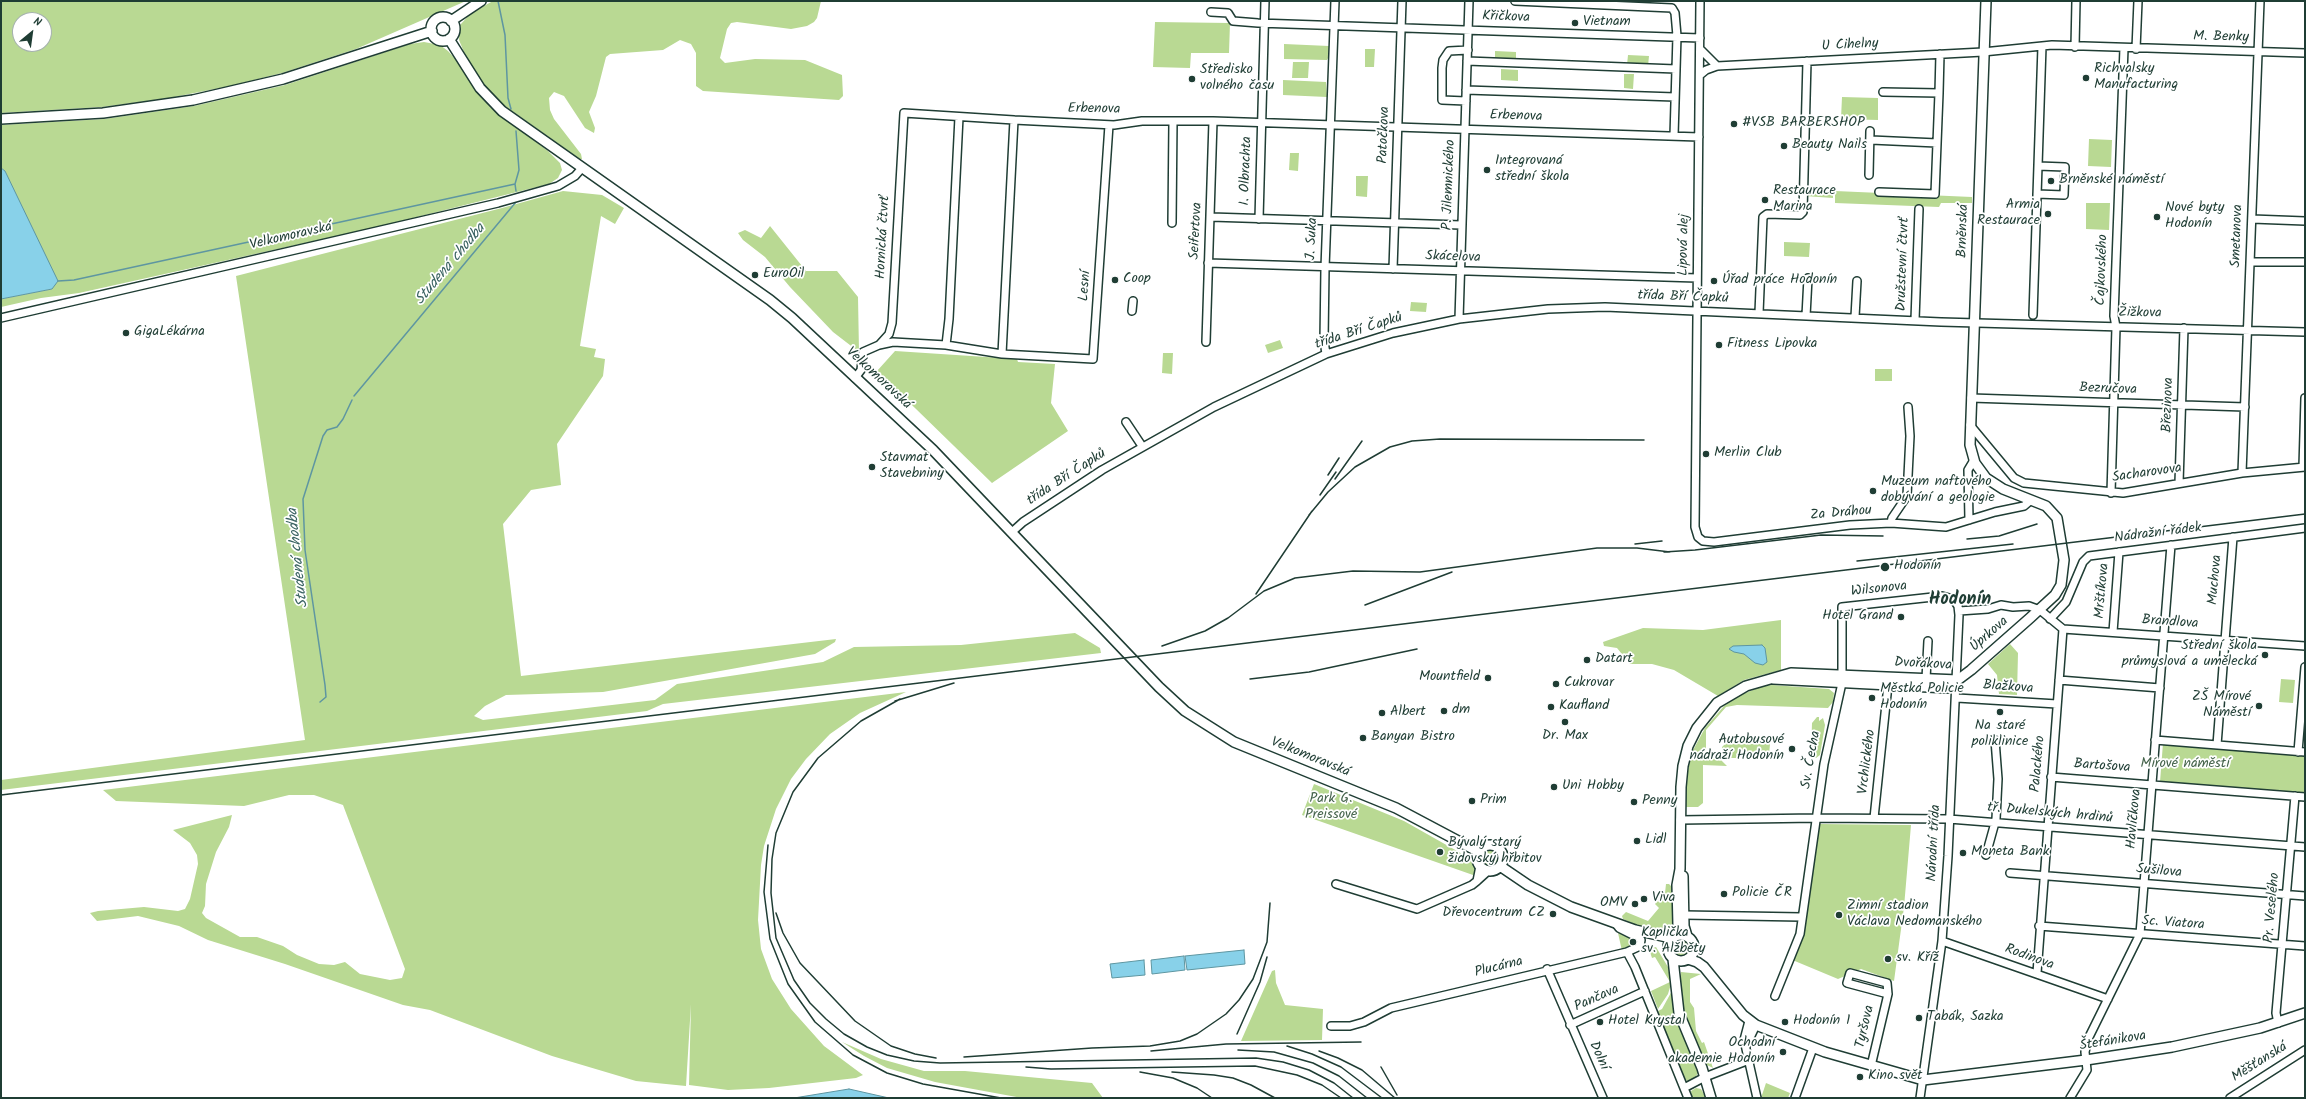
<!DOCTYPE html>
<html>
<head>
<meta charset="utf-8">
<style>
  body { margin:0 }
  #map { position:relative; width:2306px; height:1099px; overflow:hidden; background:#fff; font-family:Kalam,sans-serif }
  canvas { display:block }
  .frame { position:absolute; inset:0; border:2px solid #1f3d34; pointer-events:none }
  .north { position:absolute; left:12px; top:12px; width:40px; height:40px; box-sizing:border-box; background:#fff; border:1px solid #a5b1ae; border-radius:50%; rotate:29deg; font-size:11px; font-weight:700; line-height:16px; text-align:center; color:#1f3d34 }
  .north::after { content:''; display:block; margin:auto; width:14px; height:18px; background:#1f3d34; clip-path:polygon(50% 0,100% 100%,50% 72%,0 100%) }
</style>
</head>
<body>
<div id="map">
<canvas width="2306" height="1099"></canvas>
<div class="frame"></div>
<div class="north">N</div>
</div>
<script>
const g = document.querySelector('canvas').getContext('2d');
g.lineJoin = 'round';
function paint(path, color) { g.fillStyle = color; g.fill(path, 'evenodd'); }
const toPath = rows => new Path2D(rows.map(r => 'M' + r).join(''));
function strokePath(path, color, width, dash) { g.strokeStyle = color; g.lineWidth = width; g.lineCap = dash ? 'butt' : 'round'; g.setLineDash(dash || []); g.stroke(path); }
function write(font, color, halo, rows, align = 'center') {
  g.font = font + ' Kalam,sans-serif'; g.lineWidth = 3.5; g.setLineDash([]); g.textBaseline = 'middle'; g.strokeStyle = halo; g.fillStyle = color; for (const [text, x, y, turn = 0] of rows) {
    g.save(); g.translate(x, y); g.rotate((+turn || 0) * Math.PI / 180); g.textAlign = isNaN(turn) ? turn : align; if (halo) g.strokeText(text, 0, 0); g.fillText(text, 0, 0); g.restore();
  }
}
paint(toPath([
  [1,1,466,1,356,49,282,73,230,86,169,98,102,107,1,113],
  [20,20,44,20,44,44,20,44],
  [493,1,821,1,817,18,814,22,807,26,791,29,737,22,731,23,727,29,720,58,725,63,755,59,805,60,842,75,843,96,839,100,703,91,696,86,696,53,691,44,680,40,663,50,610,54,606,57,596,96,589,112,595,128,594,133,585,128,564,96,554,92,549,98,550,110,554,119,581,154,582,159,580,159,498,101,481,82,466,57,459,40,460,25,471,13],
  [1155,22,1230,23,1229,53,1191,53,1190,68,1153,67],
  [424,42,440,45,448,51,458,62,473,87,491,108,548,151,560,163,562,170,558,178,549,184,377,227,79,293,41,298,1,307,1,299,52,289,5,171,1,168,1,125,104,119,194,106,285,85,410,44],
  [1284,44,1329,46,1329,56,1327,60,1284,59],
  [1365,49,1375,49,1374,67,1365,67],
  [1495,51,1516,52,1516,61,1495,61],
  [1628,55,1649,56,1648,66,1627,65],
  [1293,62,1309,62,1308,78,1292,78],
  [1501,69,1518,70,1518,81,1501,80],
  [1624,74,1634,74,1633,89,1624,88],
  [1283,80,1326,82,1327,97,1283,95],
  [1842,97,1878,98,1878,120,1841,119],
  [2089,139,2112,140,2111,167,2088,166],
  [1290,153,1299,153,1298,171,1289,170],
  [1356,176,1368,176,1367,197,1356,196],
  [1805,190,1833,191,1833,198,1805,196],
  [563,191,602,195,624,208,615,224,601,216,580,346,596,349,594,357,605,359,603,376,557,444,561,485,531,490,503,524,521,676,836,639,835,642,815,654,603,692,506,695,485,706,474,716,483,720,655,700,677,684,823,662,854,647,961,645,1075,633,1100,648,1101,653,663,704,647,711,1,790,1,780,305,740,236,276,502,208],
  [1835,191,1972,197,1972,203,1941,203,1939,207,1835,203],
  [2086,203,2110,203,2109,230,2086,229],
  [770,226,806,271,837,271,858,297,859,352,833,332,790,287,765,257,743,240,738,233,745,230,761,238],
  [1784,242,1810,243,1809,257,1784,256],
  [1411,302,1427,303,1426,312,1410,311],
  [1280,340,1283,348,1268,353,1265,345],
  [895,351,1017,359,1018,362,1055,364,1051,403,1068,431,992,483,877,371],
  [1163,353,1173,353,1172,374,1162,373],
  [1875,369,1892,369,1892,381,1875,381],
  [1781,620,1781,670,1744,680,1718,696,1674,670,1652,664,1630,664,1617,648,1604,646,1603,642,1643,628,1703,630],
  [2010,644,2018,653,2017,695,1999,694,1997,675,1988,664],
  [2281,679,2295,680,2293,703,2279,702],
  [1772,685,1829,689,1834,693,1833,702,1828,708,1737,705,1726,707,1706,730,1706,757,1708,759,1715,754,1727,766,1703,765,1703,803,1698,807,1685,807,1688,771,1692,752,1705,728,1724,706,1738,696,1763,686],
  [906,692,860,713,830,734,806,759,791,779,776,809,764,846,761,865,758,920,761,949,772,979,791,1009,824,1046,863,1075,856,1078,769,1088,728,1090,689,1085,691,1004,686,1086,636,1081,552,1056,430,1010,403,1005,285,964,208,940,179,926,138,916,97,921,90,913,98,911,144,907,178,911,185,909,190,899,198,864,197,855,190,843,173,830,232,815,229,827,216,852,206,884,205,906,202,913,206,918,240,937,257,937,283,946,297,955,319,964,334,965,345,962,360,974,390,980,402,978,405,969,343,805,314,795,289,795,244,806,116,801,103,790],
  [1817,717,1819,717,1819,721,1823,718,1825,725,1820,755,1816,758,1811,756,1812,723],
  [1732,740,1732,744,1770,744,1769,755,1766,758,1727,758,1722,753,1722,747,1728,741],
  [2163,743,2305,755,2305,794,2160,782],
  [1314,784,1404,821,1473,860,1475,874,1473,875,1302,815],
  [1819,824,1911,825,1904,907,1894,981,1861,969,1838,979,1790,959,1801,934],
  '1480 858a10 10 0 1 1 20 0a10 10 0 1 1-20 0Z',
  [1666,884,1669,884,1674,889,1672,930,1668,933,1655,933,1623,919,1622,916,1626,912,1648,921,1659,908,1655,904,1665,893],
  [1618,933,1638,941,1639,944,1622,951],
  '1671 948a9 9 0 1 1 18 0a9 9 0 1 1-18 0Z',
  [1656,947,1668,967,1671,984,1668,994,1658,1009,1651,991,1670,982,1655,957,1652,958,1649,949],
  [1275,970,1276,983,1285,1005,1323,1009,1322,1040,1241,1041,1272,971],
  [1681,972,1701,974,1690,979,1690,1002,1694,1008,1696,1031,1702,1043,1704,1042,1713,1068,1705,1064,1683,1019,1678,987],
  [1673,989,1678,1020,1698,1073,1695,1078,1687,1081,1682,1076,1658,1011,1662,1009],
  [842,1042,881,1059,924,1071,965,1071,1092,1083,1103,1098,1022,1098,935,1082,887,1068,864,1056],
  [1766,1083,1790,1093,1788,1098,1761,1098],
  [1696,1088,1701,1089,1706,1098,1692,1098,1691,1091]
]), '#b9d993');
const water = toPath([
  [1,168,5,171,58,281,52,289,1,299,1,168],
  [1762,645,1765,648,1767,662,1763,665,1755,663,1744,654,1734,652,1729,649,1733,646,1762,645],
  [1244,950,1245,964,1187,970,1185,956,1244,950],
  [1184,956,1185,970,1152,974,1151,960,1184,956],
  [1144,960,1145,975,1112,978,1110,964,1144,960],
  [849,1089,889,1098,794,1098,849,1089]
]);
paint(water, '#88d1e9');
strokePath(water, '#5e96a1', 1);
strokePath(toPath([
  [498,1,505,35,508,98,511,109],
  [516,131,519,170,515,184,516,191],
  [58,281,74,280,515,184],
  [354,396,516,202],
  [320,702,326,697,325,685,305,550,303,499,323,436,327,430,337,427,343,419,352,400]
]), '#5e96a1', 1.5);
const minor = toPath([
  [1515,1,1672,8,1675,13,1677,36,1674,136],
  [1700,1,1695,527,1698,537,1703,541,1714,542,1850,525,1891,523,1946,527,1995,512,2024,506,2031,500],
  [1211,12,1228,13,1233,21,1258,23,1700,38],
  [2075,47,2076,1],
  [2136,49,2138,1],
  [1701,50,1717,66],
  [1467,61,1676,69],
  [1700,75,1706,70,1717,66,1983,52,2052,45,2305,53],
  [1466,90,1675,97],
  [1883,92,1939,93,1940,54],
  [1466,101,1442,100,1442,68,1443,60,1449,51,1468,50],
  [904,113,1014,120,1002,354,946,345,893,342,879,345,889,334,892,323,904,113],
  [1014,120,1114,125,1142,121,1213,121,1699,137],
  [1871,140,1937,143],
  [1869,175,1870,131],
  [1879,192,1935,194,1939,93],
  [2037,194,2064,195,2065,167,2038,166],
  [1211,217,1461,225],
  [1259,219,1265,1],
  [2252,219,2305,221],
  [1172,223,1173,121],
  [2250,262,2305,262],
  [1208,263,1697,278],
  [1393,269,1402,1],
  [1132,311,1133,301],
  [1759,313,1763,217,1767,214,1800,215,1803,212,1807,61],
  [2033,315,2042,46],
  [1806,316,1808,278],
  [1855,317,1857,281],
  [1,318,498,203,558,186,575,176,582,168],
  [1459,319,1469,1],
  [1915,320,1919,209],
  [1206,342,1213,121],
  [946,345,949,319,959,117],
  [1002,354,1093,359,1109,125],
  [1326,354,1324,341,1325,268,1335,1],
  [855,378,861,370,863,352,879,345],
  [1971,398,2245,407],
  [1126,422,1142,446],
  [1970,425,2014,478,2024,483,2123,493,2242,473,2305,467],
  [2303,467,2305,398],
  [2242,473,2260,1],
  [2179,483,2184,328],
  [2111,493,2116,327,2114,316,2124,48],
  [1969,520,1968,470,1974,460],
  [1891,523,1892,518,1907,496,1910,436,1908,407],
  [1012,532,1023,522,1102,470,1214,407,1326,354,1393,333,1459,319,1548,309,1605,307,1941,322,2305,332],
  [1959,611,1988,609,2001,605,2013,607,2029,606,2040,610,2063,629,2305,646],
  [2050,619,2066,602,2083,562,2089,556,2305,528],
  [2113,632,2119,552],
  [1926,679,1928,641],
  [2059,680,2160,688],
  [1957,698,2057,704],
  [2155,740,2305,752],
  [2217,745,2233,537],
  [2298,752,2305,667],
  [2051,777,2305,797],
  [1874,818,1888,685],
  [1680,820,1816,818,1949,819,2305,847],
  [1986,855,1996,819,1998,779,1995,740],
  [2010,873,2305,896],
  [1477,881,1488,871],
  [1336,884,1417,909,1472,885,1477,881,1480,866],
  [1684,915,1801,917],
  [2039,926,2305,946],
  [1942,941,2108,999],
  [1627,952,1635,967,1688,1098],
  [1547,969,1603,1098],
  [2037,973,2063,629],
  [1775,996,1800,934,1824,764,1842,683,1842,607,1942,596,1953,599,1958,606,1959,615,1948,856,1942,941,1920,1098],
  [1749,1021,1744,1040,1757,1098],
  [2278,1023,2276,1013,2295,796],
  [1570,1025,1645,991],
  [1331,1026,1350,1026,1364,1022,1391,1008,1627,952,1640,946,1641,940,1639,938,1619,928,1616,924],
  [1746,1046,1756,1025],
  [1871,1066,1888,994,1887,983,1850,973,1847,983,1888,994],
  [1684,1088,1705,1077,1749,1060],
  [1795,1098,1813,1048],
  [2070,1098,2087,1070,2085,1052,2088,1039,2140,934,2171,545],
  [2230,1098,2305,1050]
]);
const major = toPath([
  '431 29a12 12 0 1 1 24 0a12 12 0 1 1-24 0Z',
  [451,21,481,1],
  [449,39,480,88,502,111,770,300,792,318,933,450,1159,687,1185,711,1234,742,1396,808,1479,852],
  [1,119,103,113,193,100,283,79,432,31],
  [1773,679,1947,688,1971,670,2030,618,2055,595,2061,585,2064,560,2057,518,2046,506,2003,489,1986,478,1975,463,1970,445,1986,1],
  '1477 858a13 13 0 1 1 26 0a13 13 0 1 1-26 0Z',
  [1500,866,1528,885,1571,907,1635,930,1671,938],
  [1683,876,1684,926,1687,936],
  '1668 948a13 13 0 1 1 26 0a13 13 0 1 1-26 0Z',
  [1675,936,1678,926,1677,885,1680,869,1681,787,1683,766,1688,746,1697,728,1717,703,1746,686,1791,673,1958,680],
  [1673,959,1679,1013,1702,1068,1711,1098],
  [1688,959,1697,962,1704,967,1743,1015,1756,1025,1825,1052,1923,1080,2086,1060,2172,1047,2260,1028,2305,1013]
]);
strokePath(minor, '#1f3d34', 10);
strokePath(major, '#1f3d34', 12);
strokePath(minor, '#fff', 7);
strokePath(major, '#fff', 9);
strokePath(toPath([
  [1328,475,1339,458],
  [1335,479,1362,441],
  [1320,495,1336,472],
  [1309,515,1328,492,1355,467,1390,447,1412,441,1440,439,1644,440],
  [1967,539,1999,536,2037,524],
  [1635,544,1662,541],
  [1664,552,1695,550,1821,535,1883,536],
  [1857,561,2013,544],
  [1256,594,1312,511],
  [1365,605,1452,572],
  [1162,646,1205,631,1228,618,1264,591,1295,578,1353,571,1420,572,1597,548,1637,548,1670,552],
  [1250,679,1309,672,1417,649],
  [900,699,861,721,818,758,793,792,776,833,772,859,771,893,776,938,794,980,810,1003,826,1019,844,1034,867,1047,887,1055,914,1061,940,1063,1256,1058,1283,1062,1309,1070,1334,1083,1353,1098],
  [895,701,954,683],
  [1,795,2305,514],
  [768,845,764,892,770,939,788,984,815,1022,853,1055,887,1073,923,1084,1001,1098],
  [776,913,783,933,800,963,855,1021,891,1046,915,1054,936,1058],
  [1237,1034,1260,982,1267,957],
  [1287,1046,1312,1054,1341,1067,1382,1098],
  [1238,1050,1274,1052,1313,1063,1339,1076,1367,1098],
  [1151,1051,1226,1044,1361,1042],
  [1319,1051,1338,1058,1362,1070,1395,1098],
  [964,1057,1092,1048,1150,1046,1180,1041,1197,1034,1226,1014,1239,1000,1253,979,1267,942,1270,903],
  [1026,1067,1051,1069,1255,1066,1297,1075,1322,1085,1341,1098],
  [1381,1067,1397,1095],
  [1140,1072,1173,1078,1197,1088,1212,1098],
  [1172,1072,1214,1075,1233,1078,1251,1085,1275,1098]
]), '#1f3d34', 1.5);
for (const [x, y, r, color] of [
  [1575,23,4,"#1f3d34"],
  [2086,78,4,"#1f3d34"],
  [1192,79,4,"#1f3d34"],
  [1734,124,4,"#1f3d34"],
  [1784,146,4,"#1f3d34"],
  [1487,170,4,"#1f3d34"],
  [2051,181,4,"#1f3d34"],
  [1765,200,4,"#1f3d34"],
  [2048,214,4,"#1f3d34"],
  [2157,217,4,"#1f3d34"],
  [755,275,4,"#1f3d34"],
  [1115,280,4,"#1f3d34"],
  [1714,281,4,"#1f3d34"],
  [126,333,4,"#1f3d34"],
  [1719,345,4,"#1f3d34"],
  [1706,454,4,"#1f3d34"],
  [872,467,4,"#1f3d34"],
  [1873,491,4,"#1f3d34"],
  [1885,567,5,"#1f3d34"],
  [1901,617,4,"#1f3d34"],
  [2265,655,4,"#1f3d34"],
  [1587,660,4,"#1f3d34"],
  [1488,678,4,"#1f3d34"],
  [1556,684,4,"#1f3d34"],
  [1872,698,4,"#1f3d34"],
  [2259,706,4,"#1f3d34"],
  [1551,707,4,"#1f3d34"],
  [1444,711,4,"#1f3d34"],
  [2000,712,4,"#1f3d34"],
  [1382,713,4,"#1f3d34"],
  [1565,722,4,"#1f3d34"],
  [1363,738,4,"#1f3d34"],
  [1792,749,4,"#1f3d34"],
  [1554,787,4,"#1f3d34"],
  [1472,801,4,"#1f3d34"],
  [1634,802,4,"#1f3d34"],
  [1637,841,4,"#1f3d34"],
  [1440,852,4,"#1f3d34"],
  [1963,853,4,"#1f3d34"],
  [1724,894,4,"#1f3d34"],
  [1644,899,4,"#1f3d34"],
  [1635,904,4,"#1f3d34"],
  [1553,914,4,"#1f3d34"],
  [1839,915,4,"#1f3d34"],
  [1633,942,4,"#1f3d34"],
  [1888,959,4,"#1f3d34"],
  [1919,1018,4,"#1f3d34"],
  [1600,1022,4,"#1f3d34"],
  [1785,1022,4,"#1f3d34"],
  [1783,1052,4,"#1f3d34"],
  [1860,1077,4,"#1f3d34"]
]) { const dot = new Path2D(); dot.arc(x, y, r, 0, 2 * Math.PI); g.fillStyle = color; g.fill(dot); strokePath(dot, '#fff', 1.5); }
write('14px', '#1f3d34', '#fff', [
  ["Křičkova",1506,18,2],
  ["M. Benky",2221,38,1],
  ["U Cihelny",1850,46,-3],
  ["Erbenova",1094,110,1],
  ["Erbenova",1516,117,2],
  ["Patočkova",1385,135,-88],
  ["I. Olbrachta",1247,171,-88],
  ["P. Jilemnického",1450,185,-88],
  ["Seifertova",1197,231,-87],
  ["Brněnská",1964,231,-88],
  ["Smetanova",2238,236,-88],
  ["Velkomoravská",291,237,-13],
  ["Hornická čtvrť",884,237,-87],
  ["J. Suka",1313,239,-87],
  ["Lipová alej",1685,245,-89],
  ["Skácelova",1453,258,2],
  ["Družstevní čtvrť",1904,264,-88],
  ["Čajkovského",2103,270,-88],
  ["Lesní",1086,286,-86],
  ["třída Bří Čapků",1683,298,2],
  ["Žižkova",2140,314,1],
  ["třída Bří Čapků",1359,332,-18],
  ["Velkomoravská",878,379,43],
  ["Bezručova",2108,390,2],
  ["Březinova",2169,405,-88],
  ["Sacharovova",2147,474,-8],
  ["třída Bří Čapků",1067,478,-33],
  ["Za Dráhou",1841,514,-5],
  ["Nádražní řádek",2158,534,-7],
  ["Muchova",2216,580,-85],
  ["Wilsonova",1879,590,-6],
  ["Mrštíkova",2103,591,-85],
  ["Brandlova",2170,623,4],
  ["Úprkova",1990,635,-41],
  ["Dvořákova",1923,665,3],
  ["Blažkova",2008,688,4],
  ["Velkomoravská",1310,758,22],
  ["Sv. Čecha",1812,760,-80],
  ["Vrchlického",1868,762,-83],
  ["Palackého",2039,764,-85],
  ["Bartošova",2102,767,4],
  ["tř. Dukelských hrdinů",2050,814,5],
  ["Havlíčkova",2135,819,-85],
  ["Národní třída",1935,843,-87],
  ["Sušilova",2159,872,5],
  ["Pr. Veselého",2273,908,-85],
  ["Sc. Viatora",2173,924,4],
  ["Rodinova",2029,958,20],
  ["Plucárna",1499,968,-14],
  ["Pančava",1597,999,-24],
  ["Tyršova",1866,1027,-77],
  ["Štefánikova",2113,1042,-9],
  ["Dolní",1598,1056,66],
  ["Měšťanská",2260,1063,-32]
]);
write('14px', '#1f3d34', '#fff', [
  ["Vietnam",1583,23],
  ["Richvalsky",2094,70],
  ["Manufacturing",2094,86],
  ["Středisko",1200,71],
  ["volného času",1200,87],
  ["#VSB BARBERSHOP",1742,124],
  ["Beauty Nails",1792,146],
  ["Integrovaná",1495,162],
  ["střední škola",1495,178],
  ["Brněnské náměstí",2059,181],
  ["Restaurace",1773,192],
  ["Marina",1773,208],
  ["Armia",2040,206,"right"],
  ["Restaurace",2040,222,"right"],
  ["Nové byty",2165,209],
  ["Hodonín",2165,225],
  ["EuroOil",763,275],
  ["Coop",1123,280],
  ["Úřad práce Hodonín",1722,281],
  ["GigaLékárna",134,333],
  ["Fitness Lipovka",1727,345],
  ["Merlin Club",1714,454],
  ["Stavmat",880,459],
  ["Stavebniny",880,475],
  ["Muzeum naftového",1881,483],
  ["dobývání a geologie",1881,499],
  ["Hodonín",1894,567],
  ["Hotel Grand",1893,617,"right"],
  ["Střední škola",2257,647,"right"],
  ["průmyslová a umělecká",2257,663,"right"],
  ["Datart",1595,660],
  ["Mountfield",1480,678,"right"],
  ["Cukrovar",1564,684],
  ["Městká Policie",1880,690],
  ["Hodonín",1880,706],
  ["ZŠ Mírové",2251,698,"right"],
  ["Náměstí",2251,714,"right"],
  ["Kaufland",1559,707],
  ["dm",1452,711],
  ["Albert",1390,713],
  ["Na staré",2000,727,"center"],
  ["poliklinice",2000,743,"center"],
  ["Dr. Max",1565,737,"center"],
  ["Banyan Bistro",1371,738],
  ["Autobusové",1784,741,"right"],
  ["nádraží Hodonín",1784,757,"right"],
  ["Uni Hobby",1562,787],
  ["Prim",1480,801],
  ["Penny",1642,802],
  ["Lidl",1645,841],
  ["Bývalý starý",1448,844],
  ["židovský hřbitov",1448,860],
  ["Moneta Bank",1971,853],
  ["Policie ČR",1732,894],
  ["Viva",1652,899],
  ["OMV",1627,904,"right"],
  ["Zimní stadion",1847,907],
  ["Václava Nedomanského",1847,923],
  ["Dřevocentrum CZ",1545,914,"right"],
  ["Kaplička",1641,934],
  ["sv. Alžběty",1641,950],
  ["sv. Kříž",1896,959],
  ["Tabák, Sazka",1927,1018],
  ["Hotel Krystal",1608,1022],
  ["Hodonín 1",1793,1022],
  ["Ochodní",1775,1044,"right"],
  ["akademie Hodonín",1775,1060,"right"],
  ["Kino svět",1868,1077]
], 'left');
write('14px', '#46644c', '#fff', [
  ["Mírové náměstí",2185,765],
  ["Park G.",1331,800],
  ["Preissové",1331,816]
]);
write('italic 15px', '#396261', '#fff', [
  ["Studená chodba",451,265,-50],
  ["Studená chodba",299,558,-96]
]);
write('bold 18px', '#1f3d34', '#fff', [
  ["Hodonín",1960,601]
]);
</script>
</body>
</html>
